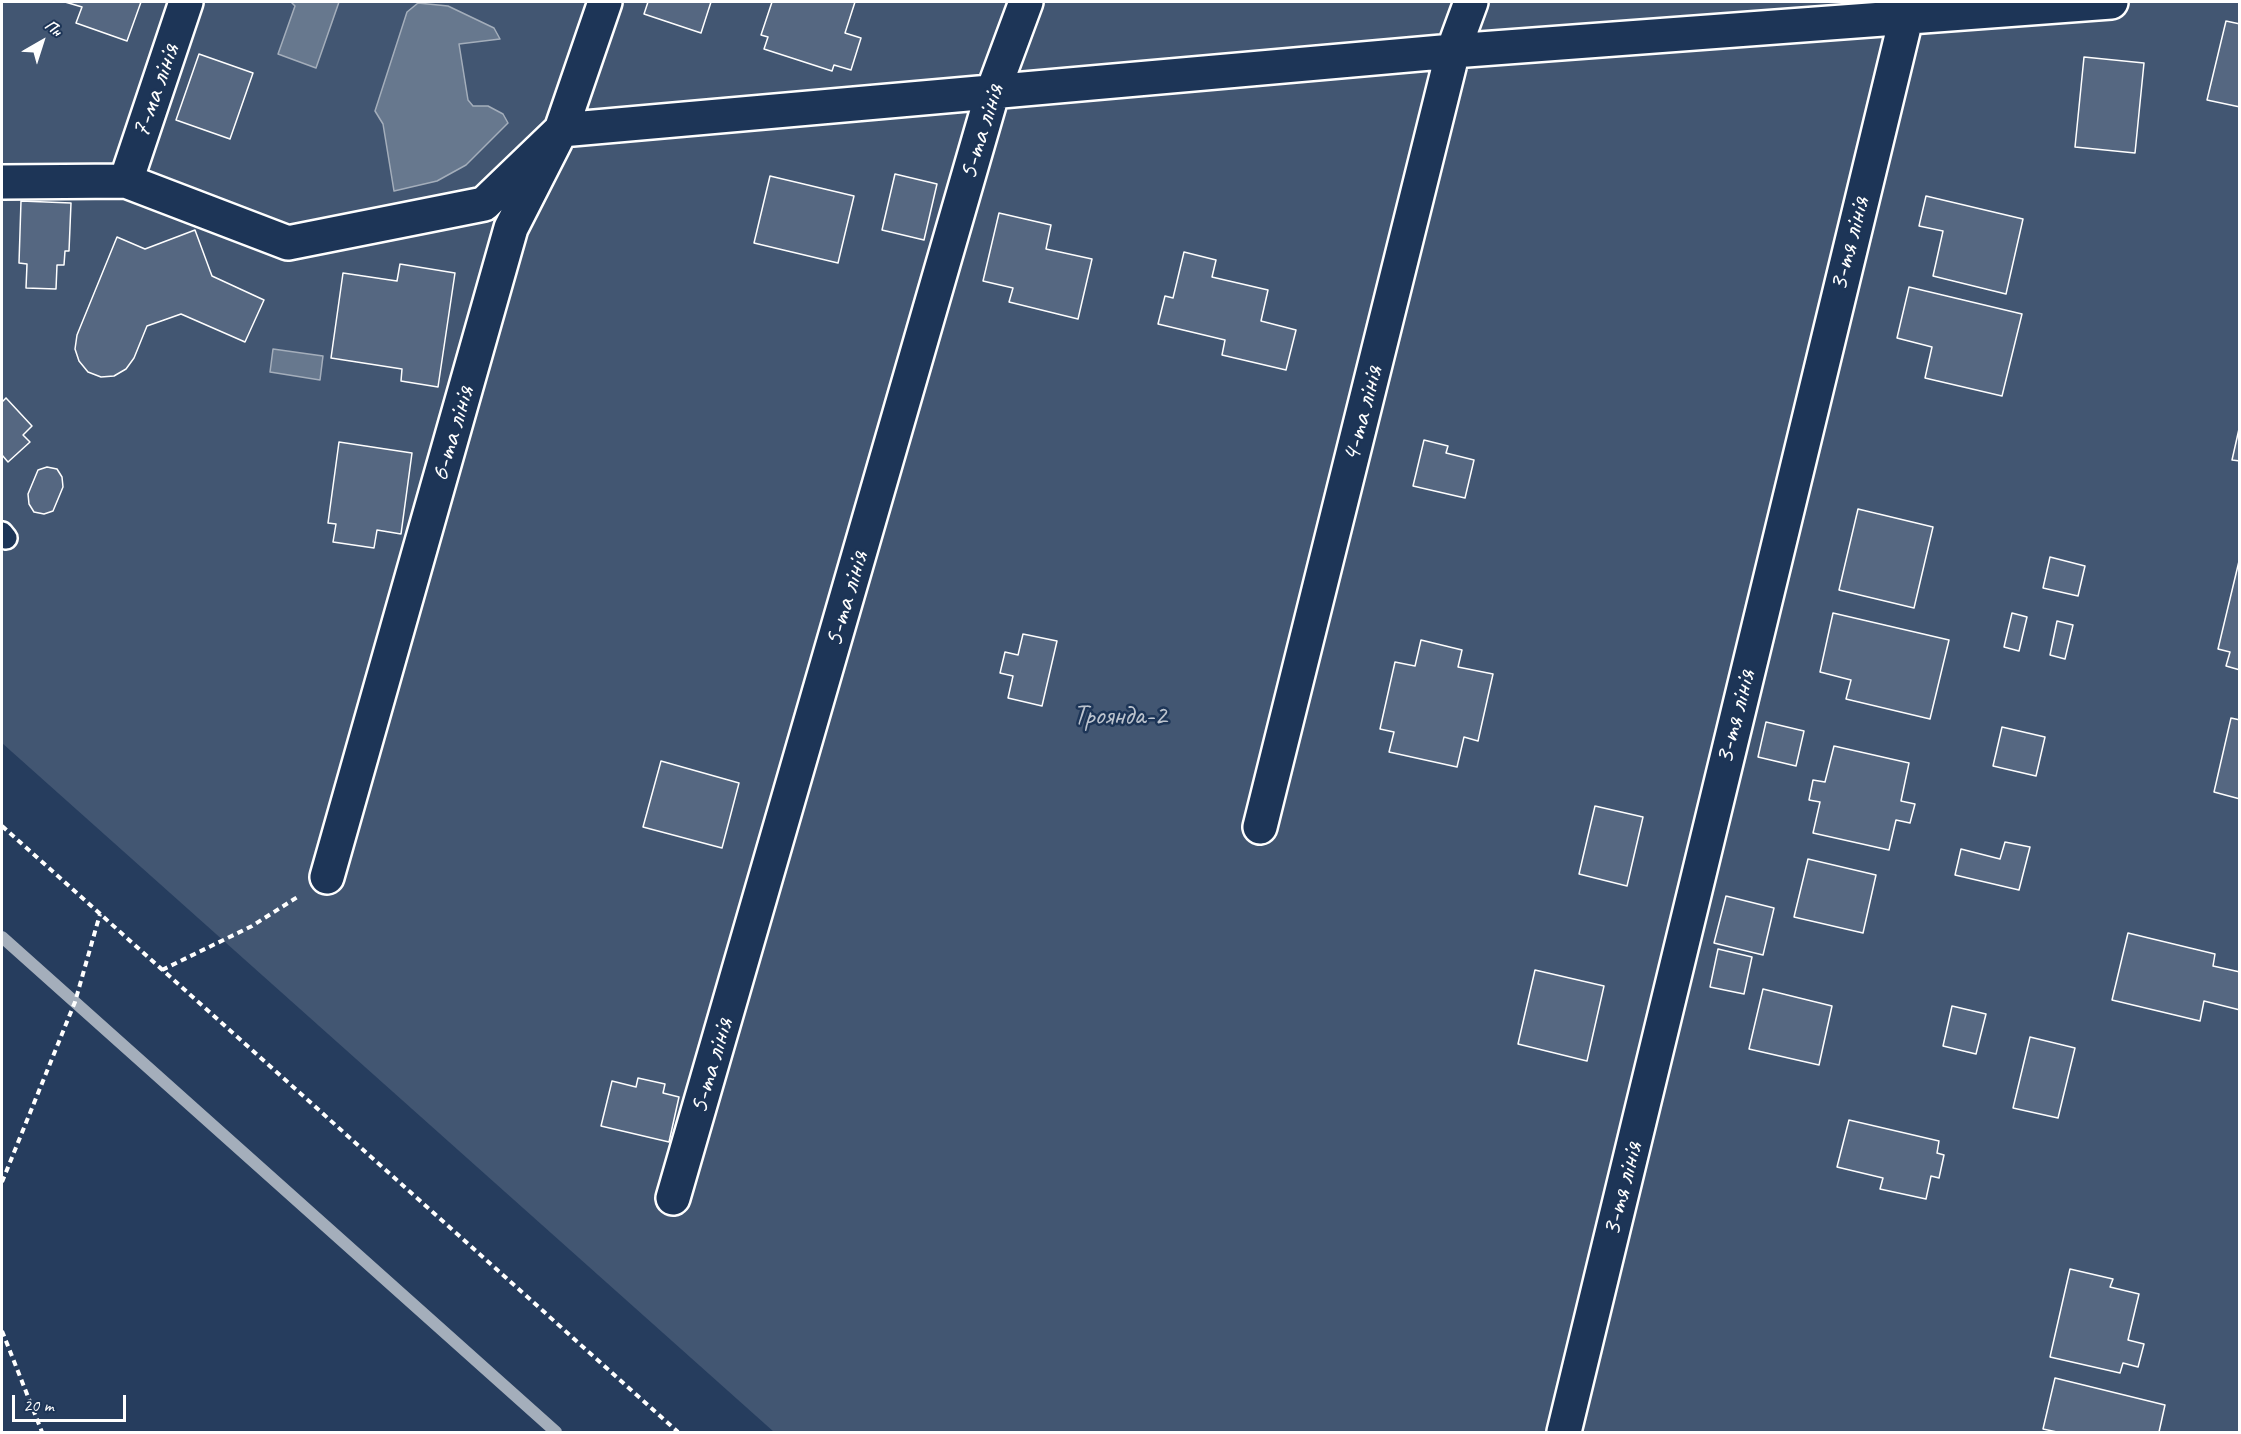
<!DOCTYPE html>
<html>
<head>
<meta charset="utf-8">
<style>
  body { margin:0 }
  #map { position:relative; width:2241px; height:1434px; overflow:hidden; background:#263d5e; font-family:Caveat,sans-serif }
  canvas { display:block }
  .frame { position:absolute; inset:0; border:3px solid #fff; pointer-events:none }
  .north { position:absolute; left:12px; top:12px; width:60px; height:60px; -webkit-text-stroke:4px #1d3557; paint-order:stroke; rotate:39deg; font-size:16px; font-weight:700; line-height:24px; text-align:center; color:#fff }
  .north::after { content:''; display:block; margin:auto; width:21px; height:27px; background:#fff; clip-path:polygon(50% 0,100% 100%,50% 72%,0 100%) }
  .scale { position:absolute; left:12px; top:1395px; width:114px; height:27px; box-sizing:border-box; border:3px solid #fff; border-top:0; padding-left:8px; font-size:18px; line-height:21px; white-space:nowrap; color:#fff; -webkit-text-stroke:4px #1d3557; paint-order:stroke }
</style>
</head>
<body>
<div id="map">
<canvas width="2241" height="1434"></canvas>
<div class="frame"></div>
<div class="north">Пн</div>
<div class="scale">20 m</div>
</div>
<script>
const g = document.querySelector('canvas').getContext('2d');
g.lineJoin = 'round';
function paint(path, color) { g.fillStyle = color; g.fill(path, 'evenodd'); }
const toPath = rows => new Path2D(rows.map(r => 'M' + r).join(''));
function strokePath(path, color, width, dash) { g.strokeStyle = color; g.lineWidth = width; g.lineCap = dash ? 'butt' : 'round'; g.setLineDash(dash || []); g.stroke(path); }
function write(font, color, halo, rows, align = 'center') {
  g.font = font + ' Caveat,sans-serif'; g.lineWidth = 5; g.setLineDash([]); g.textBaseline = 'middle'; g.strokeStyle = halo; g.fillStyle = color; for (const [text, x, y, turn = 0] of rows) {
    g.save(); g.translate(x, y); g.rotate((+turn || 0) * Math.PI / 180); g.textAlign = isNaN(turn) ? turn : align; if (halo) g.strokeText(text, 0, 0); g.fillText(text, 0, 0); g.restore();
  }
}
paint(toPath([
  [2,2,2239,2,2239,1432,774,1432,2,743]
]), '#425672');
const water = toPath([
  [291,2,339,2,316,68,278,54,295,6,291,2],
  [418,3,448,6,494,28,500,39,459,44,468,100,473,106,488,106,503,114,508,123,466,165,437,181,394,191,383,124,375,111,407,12,418,3],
  [273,349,323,356,320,380,270,372,273,349]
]);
paint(water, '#67788e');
strokePath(water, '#a4aebb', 1.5);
strokePath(toPath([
  [2,937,556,1432]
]), '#a4aebb', 12);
const building = toPath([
  [65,2,141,2,127,41,76,23,82,7,65,2],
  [648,2,711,2,701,33,644,14,648,2],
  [772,2,855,2,845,33,861,38,851,70,834,65,832,71,764,49,768,37,761,35,772,2],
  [2226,21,2240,24,2240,107,2207,100,2226,21],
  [199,54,253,73,230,139,176,120,199,54],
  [2084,57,2144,63,2135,153,2075,147,2084,57],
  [895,174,937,184,924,240,882,230,895,174],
  [770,176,854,196,838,263,754,243,770,176],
  [1926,196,2023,219,2006,294,1933,276,1943,231,1919,226,1926,196],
  [21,201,71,203,69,251,65,251,64,265,57,265,56,289,26,288,27,264,19,263,21,201],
  [999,213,1051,225,1046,249,1092,259,1078,319,1009,302,1013,288,983,281,999,213],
  [195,230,212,276,264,300,245,342,181,314,147,326,134,358,126,369,114,376,101,377,88,372,79,361,75,349,77,335,117,237,145,249,195,230],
  [1184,252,1216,260,1212,277,1268,290,1261,321,1296,330,1286,370,1222,355,1225,340,1158,324,1165,296,1173,298,1184,252],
  [400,264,455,273,438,387,401,381,402,369,331,358,343,273,397,281,400,264],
  [1909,287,2022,314,2002,396,1925,378,1932,347,1897,338,1909,287],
  [6,398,32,426,23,435,30,442,8,462,2,455,2,402,6,398],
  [2239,429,2240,429,2240,461,2232,460,2239,429],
  [1424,440,1448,446,1446,453,1474,460,1465,498,1413,486,1424,440],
  [339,442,412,453,401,534,377,530,374,548,333,542,336,524,328,523,339,442],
  [47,467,57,469,62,477,63,487,53,511,44,514,34,512,29,504,28,494,38,470,47,467],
  [1858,509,1933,527,1914,608,1839,590,1858,509],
  [2050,557,2085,566,2078,596,2043,588,2050,557],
  [2240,557,2240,670,2226,666,2230,652,2218,649,2240,557],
  [1833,613,1949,640,1930,719,1846,699,1851,680,1820,672,1833,613],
  [2012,613,2027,617,2019,651,2004,647,2012,613],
  [2057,621,2073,625,2065,659,2050,655,2057,621],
  [1023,634,1057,641,1042,706,1008,698,1013,676,1000,673,1005,652,1018,655,1023,634],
  [1421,640,1462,650,1458,667,1493,674,1478,741,1464,737,1457,767,1389,752,1394,732,1380,729,1395,662,1415,666,1421,640],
  [2231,718,2240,720,2240,799,2214,792,2231,718],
  [1766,722,1804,731,1796,766,1758,757,1766,722],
  [2002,727,2045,737,2036,776,1993,766,2002,727],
  [1834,746,1909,763,1901,801,1915,804,1910,823,1896,820,1889,850,1813,833,1820,802,1809,800,1813,780,1825,782,1834,746],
  [661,761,739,783,722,848,643,827,661,761],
  [1595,806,1643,817,1627,886,1579,874,1595,806],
  [2005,842,2030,847,2019,890,1955,875,1961,849,2000,859,2005,842],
  [1808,859,1876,875,1863,933,1794,917,1808,859],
  [1726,896,1774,908,1763,955,1714,943,1726,896],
  [2128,933,2215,954,2213,966,2240,972,2240,1010,2204,1001,2200,1021,2112,1000,2128,933],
  [1718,949,1752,957,1744,994,1710,987,1718,949],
  [1535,970,1604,986,1587,1061,1518,1044,1535,970],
  [1763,989,1832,1006,1819,1065,1749,1049,1763,989],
  [1952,1006,1986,1014,1976,1054,1943,1046,1952,1006],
  [2030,1037,2075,1048,2058,1118,2013,1108,2030,1037],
  [638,1078,665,1084,663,1093,679,1097,669,1142,601,1126,612,1081,636,1087,638,1078],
  [1849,1120,1939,1141,1937,1153,1944,1155,1939,1178,1931,1176,1926,1199,1880,1189,1883,1178,1837,1167,1849,1120],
  [2070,1269,2113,1279,2110,1287,2139,1294,2128,1340,2144,1344,2138,1367,2123,1363,2120,1373,2050,1357,2070,1269],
  [2055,1378,2165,1405,2159,1432,2057,1432,2043,1429,2055,1378]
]);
paint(building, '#556781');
strokePath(building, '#fff', 1.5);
const service = toPath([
  [2,533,6,538]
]);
const minor = toPath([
  [126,181,186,2],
  [2,182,126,181,288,243,484,204,561,130,1453,51,2111,2],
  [1260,827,1453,51,1471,2],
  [327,877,511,228,561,130,605,2],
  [673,1198,993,91,1026,2],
  [1564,1432,1910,2]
]);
strokePath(service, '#fff', 26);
strokePath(minor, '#fff', 38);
strokePath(toPath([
  [2,826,678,1432],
  [162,970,252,926,299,896],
  [2,1182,75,1002,100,914],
  [2,1331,42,1432]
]), '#fff', 4, [6, 4.5]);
strokePath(service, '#1d3557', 21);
strokePath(minor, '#1d3557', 33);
write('28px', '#fff', '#1d3557', [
  ["7-ма лінія",156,91,-71],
  ["5-та лінія",982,132,-73],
  ["3-тя лінія",1850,244,-76],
  ["4-та лінія",1363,414,-76],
  ["6-та лінія",453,434,-74],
  ["5-та лінія",847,599,-74],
  ["3-тя лінія",1736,717,-76],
  ["5-та лінія",712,1066,-74],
  ["3-тя лінія",1623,1189,-76]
]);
write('28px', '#bdc4ce', '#1d3557', [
  ["Троянда-2",1120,717]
]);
</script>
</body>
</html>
